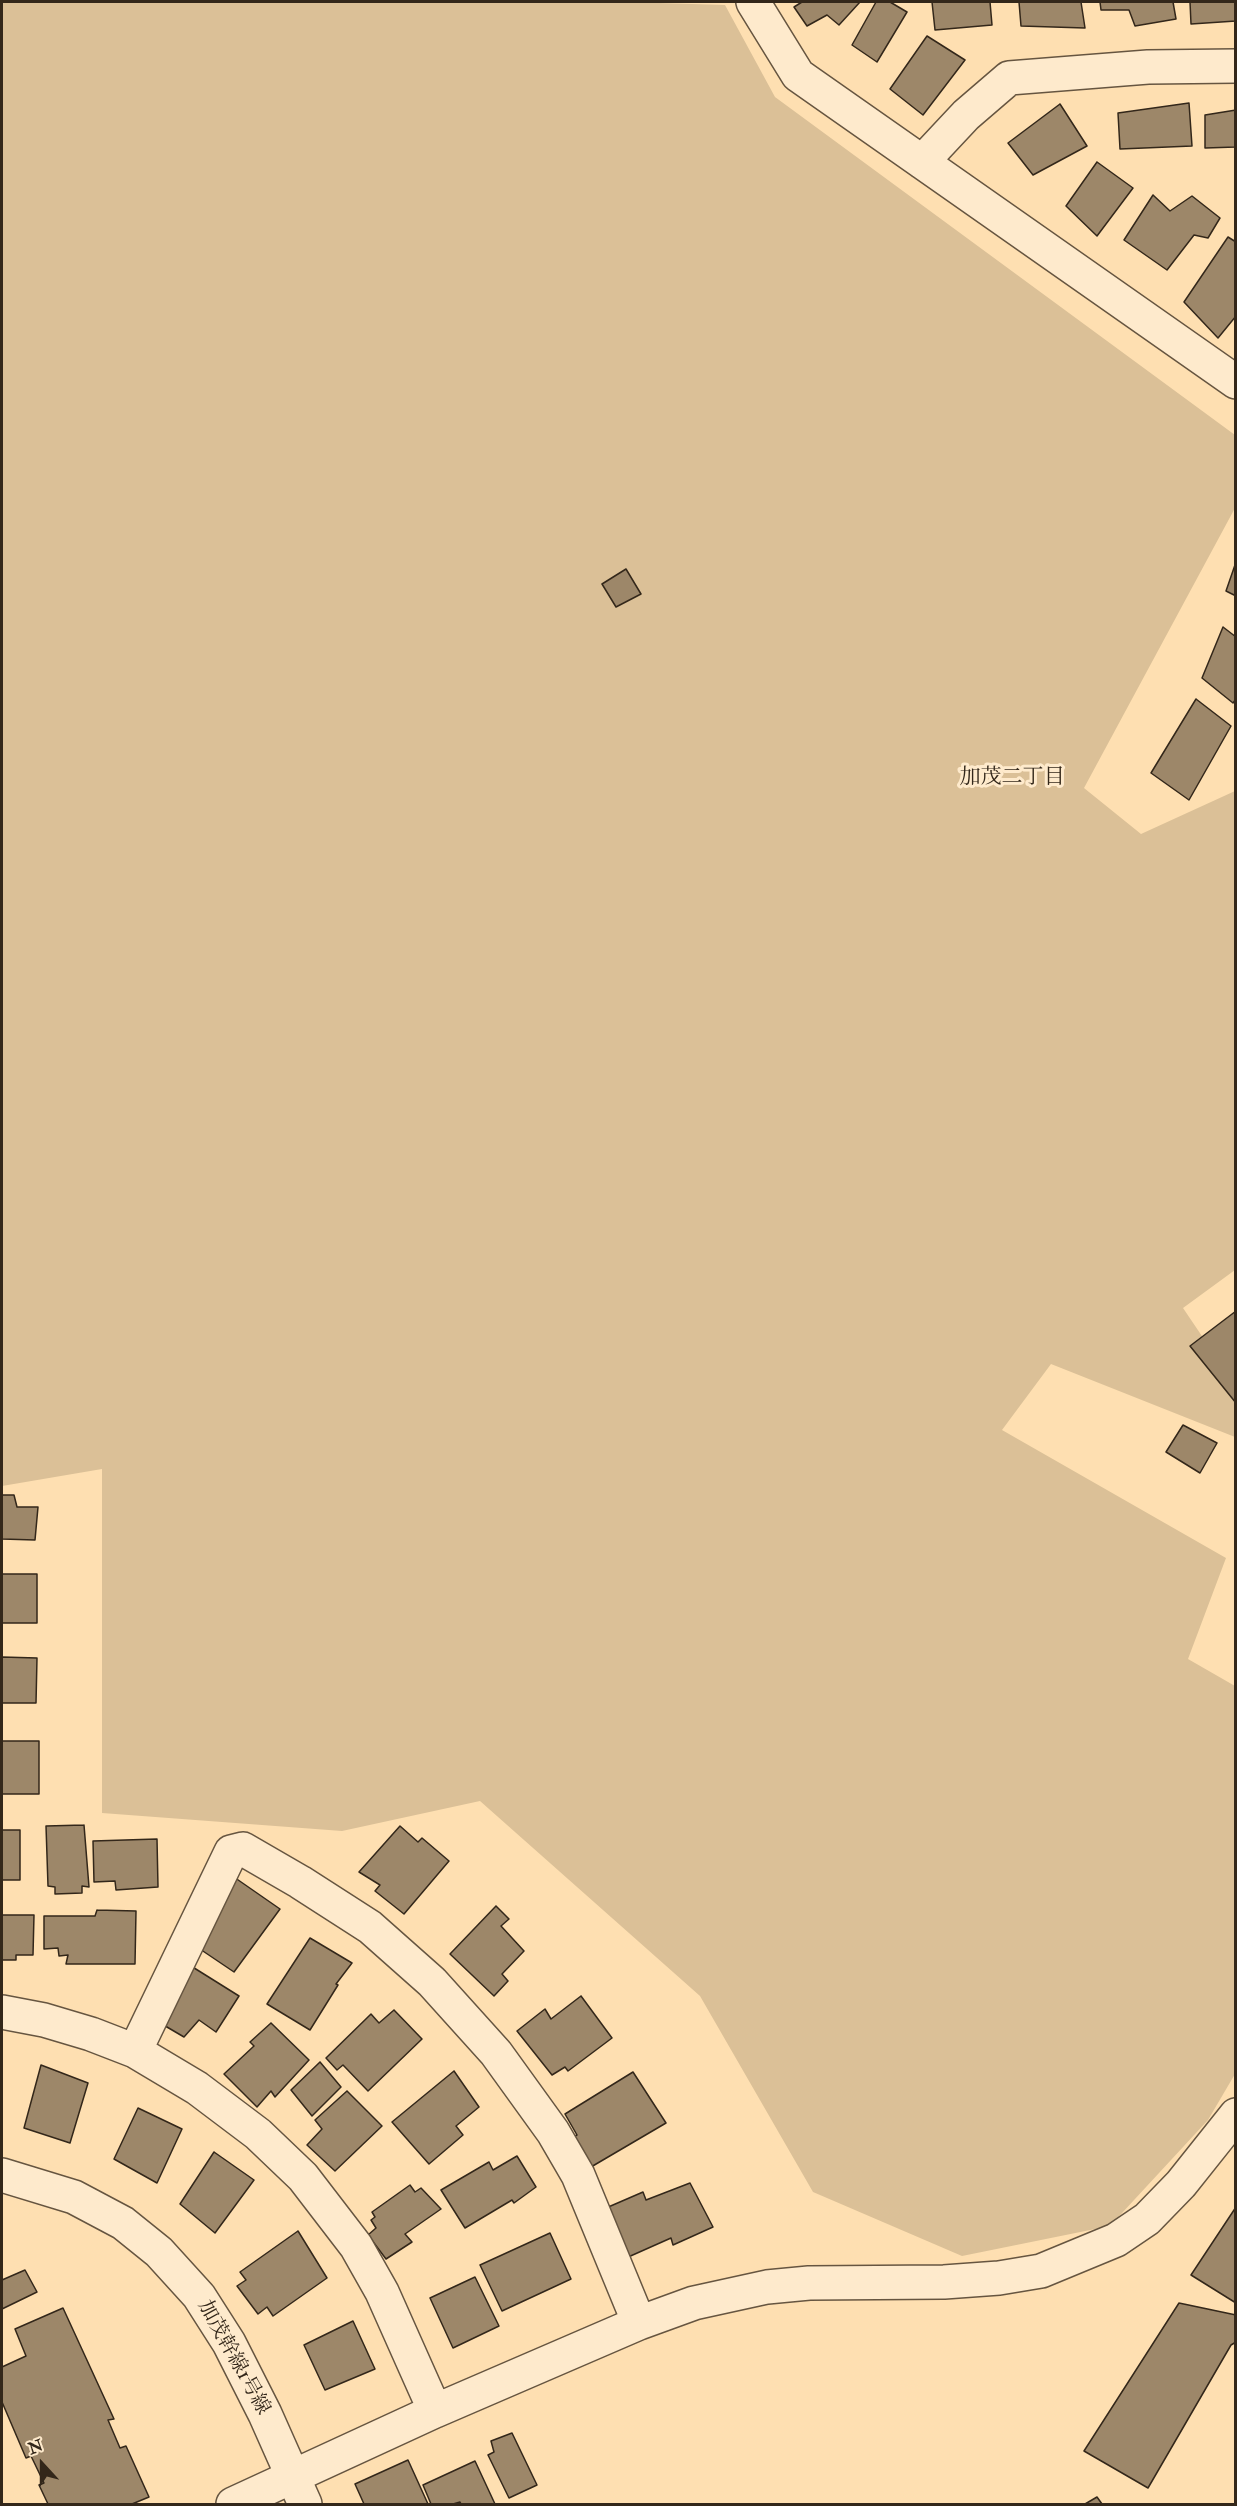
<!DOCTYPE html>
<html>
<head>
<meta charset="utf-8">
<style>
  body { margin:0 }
  #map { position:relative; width:1237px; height:2506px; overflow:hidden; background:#fedfb1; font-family:"IM FELL Double Pica",serif }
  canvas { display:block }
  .frame { position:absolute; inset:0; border:3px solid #33271a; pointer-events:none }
  .north { position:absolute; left:12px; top:2434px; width:60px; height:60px; -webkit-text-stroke:4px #feeacc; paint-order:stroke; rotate:339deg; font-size:16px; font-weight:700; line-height:24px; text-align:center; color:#33271a }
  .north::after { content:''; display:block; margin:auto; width:21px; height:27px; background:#33271a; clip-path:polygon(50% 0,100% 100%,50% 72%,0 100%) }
</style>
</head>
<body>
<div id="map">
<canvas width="1237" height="2506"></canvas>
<div class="frame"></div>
<div class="north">N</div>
</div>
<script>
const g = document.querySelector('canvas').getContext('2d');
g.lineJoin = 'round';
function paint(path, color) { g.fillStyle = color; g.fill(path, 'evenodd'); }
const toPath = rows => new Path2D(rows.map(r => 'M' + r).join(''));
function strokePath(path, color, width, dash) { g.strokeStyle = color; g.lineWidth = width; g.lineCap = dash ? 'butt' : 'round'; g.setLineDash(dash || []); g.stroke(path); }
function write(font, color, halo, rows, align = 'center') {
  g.font = font + ' "IM FELL Double Pica","Noto Serif JP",serif'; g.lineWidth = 6; g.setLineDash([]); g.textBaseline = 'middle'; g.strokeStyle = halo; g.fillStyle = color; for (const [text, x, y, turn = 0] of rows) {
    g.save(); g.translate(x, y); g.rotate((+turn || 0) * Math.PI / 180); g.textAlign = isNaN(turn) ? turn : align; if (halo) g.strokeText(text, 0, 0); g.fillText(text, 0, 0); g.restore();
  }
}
paint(toPath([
  [2,2,626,2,725,5,775,97,1235,435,1235,508,1084,788,1141,834,1235,791,1235,1270,1183,1308,1235,1385,1235,1437,1051,1364,1002,1430,1226,1558,1188,1659,1235,1686,1235,2074,1208,2120,1110,2226,962,2256,813,2192,700,1996,480,1801,342,1831,102,1813,102,1469,2,1486]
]), '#dbc097');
const building = toPath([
  [802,2,860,2,839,25,827,15,807,26,794,7,802,2],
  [876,2,890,2,907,12,877,62,852,45,876,2],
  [932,2,990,2,992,25,935,30,932,2],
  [1019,2,1081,2,1085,28,1021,26,1019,2],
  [1100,2,1173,2,1176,19,1135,26,1129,10,1101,10,1100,2],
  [1190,2,1236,2,1236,21,1191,24,1190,2],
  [927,36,965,60,923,115,890,89,927,36],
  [1189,103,1192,146,1120,149,1118,113,1189,103],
  [1060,104,1087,146,1033,175,1008,143,1060,104],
  [1236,110,1236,147,1205,148,1205,115,1236,110],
  [1097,162,1133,188,1097,236,1066,206,1097,162],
  [1153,195,1170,211,1192,196,1220,218,1208,238,1194,235,1167,270,1124,240,1153,195],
  [1228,237,1236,242,1236,316,1218,338,1184,302,1228,237],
  [1236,562,1236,596,1226,591,1236,562],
  [626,569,641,594,616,607,602,584,626,569],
  [1223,627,1236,637,1236,699,1233,703,1202,678,1223,627],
  [1196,699,1231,726,1189,800,1151,773,1196,699],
  [1236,1311,1236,1403,1190,1346,1236,1311],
  [1183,1425,1217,1443,1200,1473,1166,1452,1183,1425],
  [2,1495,14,1495,17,1507,38,1507,35,1540,2,1539,2,1495],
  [2,1574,37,1574,37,1623,2,1623,2,1574],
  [2,1657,37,1658,36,1703,2,1703,2,1657],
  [2,1741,39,1741,39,1794,2,1794,2,1741],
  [84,1825,89,1887,82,1886,82,1893,55,1894,55,1887,48,1886,46,1826,84,1825],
  [400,1826,418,1842,422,1838,449,1861,404,1914,375,1891,380,1885,359,1872,400,1826],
  [2,1830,20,1830,20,1880,2,1880,2,1830],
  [157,1839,158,1887,116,1890,115,1881,94,1882,93,1841,157,1839],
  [231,1875,280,1909,234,1972,191,1943,231,1875],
  [496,1906,509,1919,501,1926,524,1951,502,1974,508,1981,494,1996,450,1954,496,1906],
  [97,1910,136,1911,135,1964,66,1964,68,1955,59,1956,58,1948,44,1949,44,1916,95,1916,97,1910],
  [2,1915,34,1915,33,1955,16,1955,16,1960,2,1960,2,1915],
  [310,1938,352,1963,336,1984,338,1985,310,2030,267,2004,310,1938],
  [191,1966,239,1996,216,2032,199,2020,184,2037,155,2020,191,1966],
  [581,1996,612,2038,568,2071,565,2067,552,2075,517,2031,545,2009,551,2019,581,1996],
  [394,2010,422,2039,368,2091,343,2065,337,2070,326,2058,371,2014,379,2023,394,2010],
  [271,2023,309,2060,275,2097,271,2091,257,2107,224,2074,254,2046,250,2042,271,2023],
  [320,2062,341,2087,312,2116,291,2090,320,2062],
  [41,2065,88,2083,70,2143,24,2128,41,2065],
  [454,2071,479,2107,456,2126,463,2135,429,2164,392,2122,454,2071],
  [633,2072,666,2123,591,2167,573,2137,577,2135,565,2114,633,2072],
  [347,2091,382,2126,335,2171,307,2145,322,2129,315,2120,347,2091],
  [138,2108,182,2129,157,2183,114,2159,138,2108],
  [214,2152,254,2180,215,2233,180,2204,214,2152],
  [517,2156,536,2187,514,2203,512,2200,465,2228,441,2190,489,2162,493,2170,517,2156],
  [690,2183,713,2227,673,2245,671,2238,626,2258,606,2208,643,2192,646,2200,690,2183],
  [410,2185,415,2192,421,2188,441,2209,405,2234,412,2242,386,2259,368,2235,376,2228,371,2220,375,2217,372,2212,410,2185],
  [1236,2207,1236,2303,1191,2275,1236,2207],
  [298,2231,327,2278,273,2316,267,2307,258,2314,237,2286,246,2280,240,2272,298,2231],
  [550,2233,571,2279,502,2311,480,2265,550,2233],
  [25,2270,37,2292,2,2309,2,2280,25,2270],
  [475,2277,499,2326,453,2348,430,2298,475,2277],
  [1179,2303,1236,2315,1236,2342,1231,2345,1148,2488,1084,2451,1179,2303],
  [63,2308,114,2419,108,2420,120,2448,126,2446,149,2497,132,2504,48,2504,39,2485,44,2483,31,2456,26,2458,2,2402,2,2367,26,2356,15,2329,63,2308],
  [353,2321,375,2369,325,2390,304,2345,353,2321],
  [512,2433,537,2485,509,2498,488,2455,494,2452,491,2441,512,2433],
  [408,2460,428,2504,364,2504,355,2484,408,2460],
  [475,2461,495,2504,461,2504,460,2502,453,2504,431,2504,423,2485,475,2461],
  [1097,2497,1102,2504,1085,2504,1097,2497]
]);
paint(building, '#9d8769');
strokePath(building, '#33271a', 1.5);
const minor = toPath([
  [753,2,798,75,1236,382],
  [922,162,966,115,1009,78,1148,67,1236,66],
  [2,2012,44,2020,91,2034,135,2051,197,2088,258,2134,303,2177,356,2246,382,2292,435,2411],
  [135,2051,231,1852,243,1849,300,1882,370,1927,432,1982,496,2053,553,2132,578,2175,639,2323],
  [2,2175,74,2197,123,2223,159,2252,199,2296,229,2343,265,2414,305,2504],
  [233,2504,435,2411,639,2323,694,2303,767,2287,809,2283,944,2282,999,2278,1041,2271,1116,2240,1147,2219,1181,2184,1236,2115]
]);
strokePath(minor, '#665540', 36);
strokePath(minor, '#feeacc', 33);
write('20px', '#33271a', '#feeacc', [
  ["加茂幹線1号線",233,2358,61]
]);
write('21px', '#33271a', '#feeacc', [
  ["加茂二丁目",1012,778]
]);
</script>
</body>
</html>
